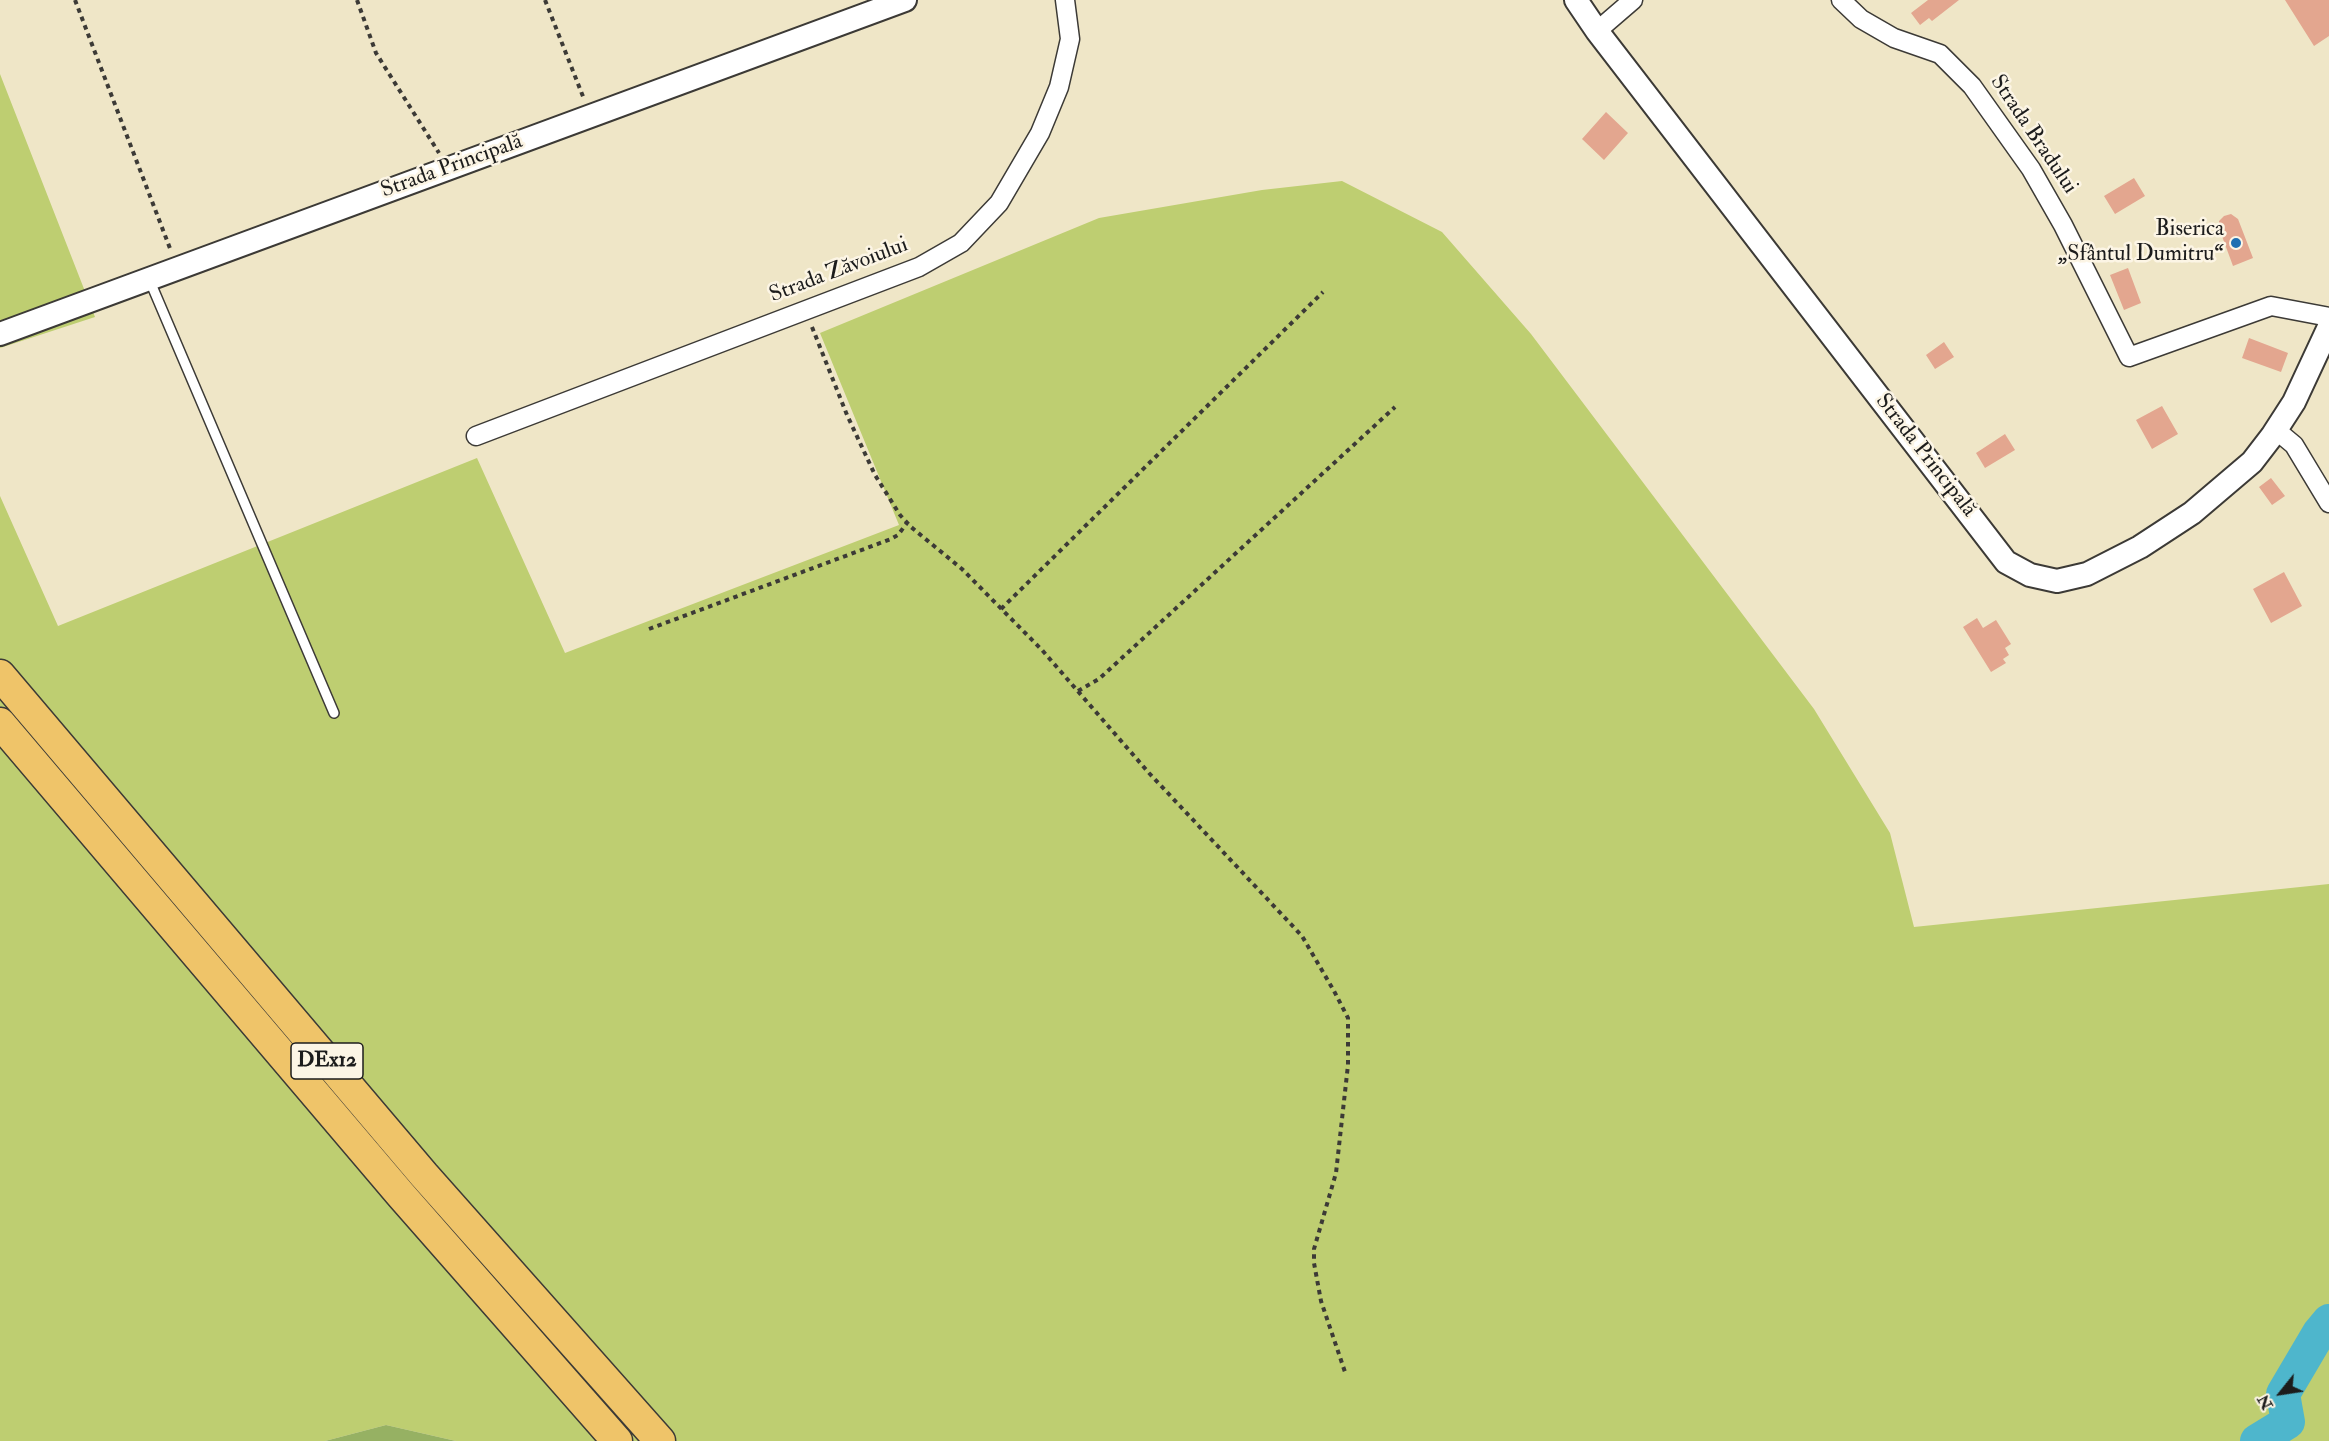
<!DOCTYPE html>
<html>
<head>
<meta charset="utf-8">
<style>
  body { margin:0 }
  #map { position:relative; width:2329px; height:1441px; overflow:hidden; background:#efe6c7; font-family:"IM FELL Double Pica",serif }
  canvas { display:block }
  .north { position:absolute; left:2251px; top:1363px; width:60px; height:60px; -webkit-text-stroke:4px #fcf5e5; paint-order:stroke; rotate:240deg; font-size:16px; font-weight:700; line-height:24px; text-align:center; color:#1c1c1c }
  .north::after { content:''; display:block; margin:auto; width:21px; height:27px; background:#1c1c1c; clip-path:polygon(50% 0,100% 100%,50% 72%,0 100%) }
</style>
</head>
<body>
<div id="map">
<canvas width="2329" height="1441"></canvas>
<div class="north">N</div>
</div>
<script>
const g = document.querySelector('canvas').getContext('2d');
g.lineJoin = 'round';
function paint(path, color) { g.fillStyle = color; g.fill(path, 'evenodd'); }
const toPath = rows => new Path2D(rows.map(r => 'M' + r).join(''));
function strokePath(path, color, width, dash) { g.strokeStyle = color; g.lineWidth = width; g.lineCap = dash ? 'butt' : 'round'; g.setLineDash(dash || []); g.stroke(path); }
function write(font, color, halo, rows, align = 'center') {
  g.font = font + ' "IM FELL Double Pica",serif'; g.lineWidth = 5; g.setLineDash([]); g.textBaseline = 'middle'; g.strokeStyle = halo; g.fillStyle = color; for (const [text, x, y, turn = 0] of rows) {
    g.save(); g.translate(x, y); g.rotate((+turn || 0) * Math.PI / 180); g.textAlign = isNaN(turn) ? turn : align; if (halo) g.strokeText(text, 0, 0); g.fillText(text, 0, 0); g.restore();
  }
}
paint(toPath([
  [0,74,95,317,0,348],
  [1342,181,1442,232,1531,334,1814,709,1890,833,1914,927,2329,884,2329,1441,456,1441,386,1425,325,1441,0,1441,0,496,58,626,477,458,565,653,899,525,820,333,1099,218,1262,190]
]), '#bece71');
paint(toPath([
  [386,1425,456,1441,325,1441]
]), '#96b163');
strokePath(toPath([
  [2257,1441,2288,1422,2283,1394,2319,1333,2329,1321]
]), '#4eb6cc', 34);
paint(toPath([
  [1928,0,1959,0,1932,21,1929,18,1920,25,1911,13],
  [2285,0,2329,0,2329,36,2314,46],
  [1606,112,1628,133,1604,160,1582,139],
  [2134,178,2145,196,2115,214,2104,196],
  [2231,214,2238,219,2253,258,2233,266,2219,228,2219,221,2224,216],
  [2128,268,2141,303,2124,310,2110,275],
  [2249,338,2288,353,2281,372,2242,358],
  [1944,342,1954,357,1935,369,1926,355],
  [2162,406,2178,434,2152,449,2136,420],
  [2005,434,2015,450,1985,468,1976,453],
  [2271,478,2285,496,2272,505,2259,487],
  [2284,572,2302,606,2271,623,2253,589],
  [1977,618,1983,628,1996,620,2011,644,2005,648,2009,655,2003,659,2006,663,1991,672,1963,627]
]), '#e3a68f');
const service = toPath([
  [149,279,334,713]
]);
const minor = toPath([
  [1841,0,1861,19,1894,38,1940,54,1972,86,2031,169,2063,225,2129,357,2271,306,2329,317],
  [1597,31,1633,0],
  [2276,430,2294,445,2329,503],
  [476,436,919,267,961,243,999,203,1040,133,1059,87,1070,39,1065,0]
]);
const tertiary = toPath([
  [1576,0,1597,31,2006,562,2030,575,2057,581,2087,574,2140,547,2192,513,2252,462,2272,436,2294,402,2329,327],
  [0,334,905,0]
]);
const trunk = toPath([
  [0,675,424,1175,660,1441],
  [0,723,401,1195,617,1441]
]);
strokePath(service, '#3c3a36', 12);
strokePath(minor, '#3c3a36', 21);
strokePath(tertiary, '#3c3a36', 26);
strokePath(trunk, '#3c3a36', 33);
strokePath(toPath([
  [75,0,171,251],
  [357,0,376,53,439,153],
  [545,0,584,99],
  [812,327,847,415,875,475,900,515,911,527,962,569,1042,650,1149,773,1302,936,1334,991,1348,1018,1348,1065,1336,1173,1314,1249,1314,1263,1321,1301,1346,1375],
  [1001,609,1323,292],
  [649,629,891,539,898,535,907,523],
  [1078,691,1099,679,1395,407]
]), '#3c3a36', 4, [4.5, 4.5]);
strokePath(service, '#fff', 9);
strokePath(minor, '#fff', 18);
strokePath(tertiary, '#fff', 22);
strokePath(trunk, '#efc469', 30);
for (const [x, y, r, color] of [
  [2236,243,6,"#1f6fb2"]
]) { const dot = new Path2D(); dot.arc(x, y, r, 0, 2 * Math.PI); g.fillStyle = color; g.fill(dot); strokePath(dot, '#fcf5e5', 2); }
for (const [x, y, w] of [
  [327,1061,72]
]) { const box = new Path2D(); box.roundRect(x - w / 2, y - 18, w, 36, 4.5); g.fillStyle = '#fcf5e5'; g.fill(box); strokePath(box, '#1c1c1c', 1.5); }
write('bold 21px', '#1c1c1c', null, [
  ["DEx12",327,1061]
]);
write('22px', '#1c1c1c', '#fcf5e5', [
  ["Strada Bradului",2033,135,56],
  ["Strada Principală",452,167,-20],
  ["Strada Zăvoiului",839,271,-21],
  ["Strada Principală",1925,456,52]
]);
write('22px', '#1c1c1c', '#fcf5e5', [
  ["Biserica",2224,230],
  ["„Sfântul Dumitru“",2224,255]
], 'right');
</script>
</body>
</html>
